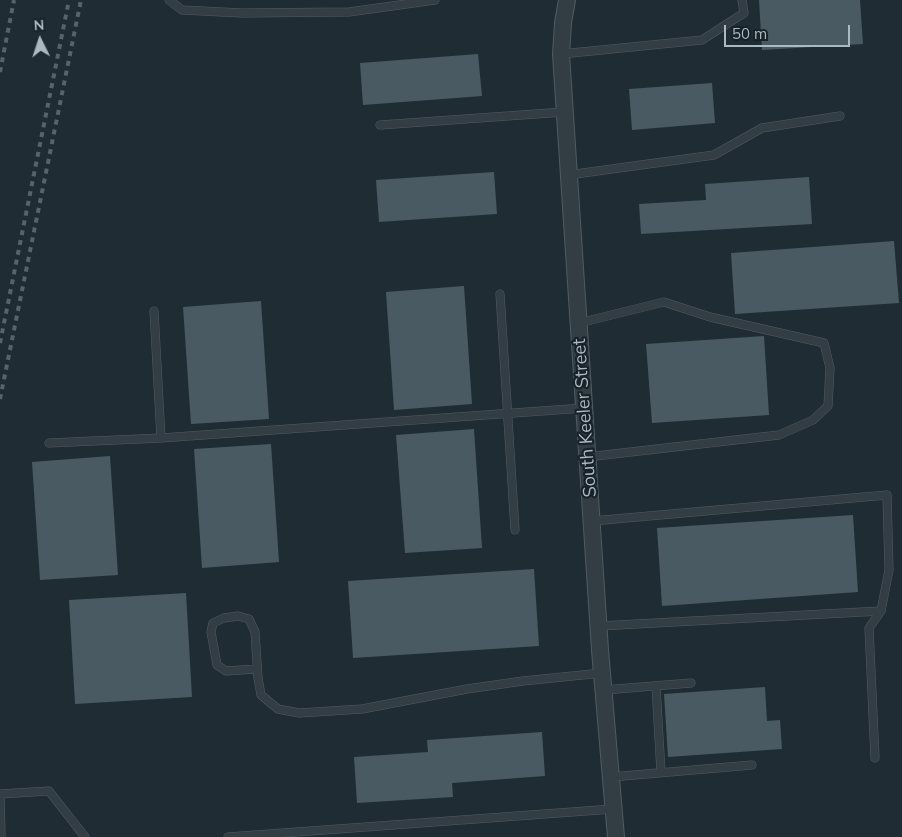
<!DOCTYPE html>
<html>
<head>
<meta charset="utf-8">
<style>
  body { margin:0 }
  #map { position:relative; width:902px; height:837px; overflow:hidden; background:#1f2c34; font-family:Mulish,sans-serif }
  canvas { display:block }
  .north { position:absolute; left:15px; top:15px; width:50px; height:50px; -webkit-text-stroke:4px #182329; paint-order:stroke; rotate:356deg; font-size:14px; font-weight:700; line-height:20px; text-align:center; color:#acb9c2 }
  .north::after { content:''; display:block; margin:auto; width:18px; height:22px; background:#acb9c2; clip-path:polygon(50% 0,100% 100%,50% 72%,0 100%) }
  .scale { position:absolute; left:724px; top:25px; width:126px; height:22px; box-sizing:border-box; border:2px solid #acb9c2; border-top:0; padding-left:6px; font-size:15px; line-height:18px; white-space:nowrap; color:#acb9c2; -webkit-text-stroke:4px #182329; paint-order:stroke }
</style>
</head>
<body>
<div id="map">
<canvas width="902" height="837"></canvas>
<div class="north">N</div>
<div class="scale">50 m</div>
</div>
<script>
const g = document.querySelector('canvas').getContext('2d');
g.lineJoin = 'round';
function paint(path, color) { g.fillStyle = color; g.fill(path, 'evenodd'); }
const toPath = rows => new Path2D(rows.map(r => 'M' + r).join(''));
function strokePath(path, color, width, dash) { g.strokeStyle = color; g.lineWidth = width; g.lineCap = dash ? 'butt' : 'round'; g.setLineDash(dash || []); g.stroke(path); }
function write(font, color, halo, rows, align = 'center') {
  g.font = font + ' Mulish,sans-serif'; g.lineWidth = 4.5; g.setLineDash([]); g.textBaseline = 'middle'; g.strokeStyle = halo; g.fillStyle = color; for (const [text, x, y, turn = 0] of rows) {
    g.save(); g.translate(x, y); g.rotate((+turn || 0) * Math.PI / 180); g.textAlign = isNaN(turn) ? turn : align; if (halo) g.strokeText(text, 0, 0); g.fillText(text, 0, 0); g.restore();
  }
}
paint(toPath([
  [759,0,860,0,863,44,762,50],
  [478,54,482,96,363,105,360,63],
  [712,83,715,123,632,130,629,89],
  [494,172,497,214,379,222,376,180],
  [809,177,812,224,641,234,639,204,706,200,705,184],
  [894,241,899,303,735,314,731,253],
  [464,286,472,404,394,410,386,292],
  [261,301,269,419,191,424,183,307],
  [764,336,769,415,652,423,646,344],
  [474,429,482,548,405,553,396,435],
  [271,444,279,562,202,568,194,449],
  [110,456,118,575,40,580,32,462],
  [853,515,858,592,662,606,657,528],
  [534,569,539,646,353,658,348,581],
  [186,593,192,697,75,704,69,600],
  [765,687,767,721,780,720,782,749,668,757,664,694],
  [542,732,545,776,452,783,453,797,357,803,354,757,428,752,427,740]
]), '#4a5a63');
const lane = toPath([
  [169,0,182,10,242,13,349,12,435,0],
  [561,54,702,40,744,13,742,0],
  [380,125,564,112],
  [568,175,714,155,762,128,840,116],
  [500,294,515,530],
  [154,311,161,438],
  [579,323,664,302,710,317,824,343,830,368,828,406,813,420,779,435,587,457],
  [49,443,161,438,584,408],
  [592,521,887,495,889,570,881,611,869,628,875,758],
  [599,626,881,611],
  [257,669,226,671,217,665,211,632,213,623,224,618,238,616,249,619,255,632,258,678,261,695,278,709,299,713,362,709,467,689,523,681,602,673],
  [656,686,661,772],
  [604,690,691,683],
  [611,777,752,765],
  [1,837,0,794,49,791,85,837],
  [228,837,613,809]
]);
const street = toPath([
  [567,0,563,23,561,54,600,650,616,837]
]);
strokePath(lane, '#505c63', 9);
strokePath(street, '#505c63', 18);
strokePath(lane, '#333e44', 8);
strokePath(street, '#333e44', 16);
strokePath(toPath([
  [0,72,14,0],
  [0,343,69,0],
  [0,399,81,0]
]), '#55636c', 4, [5, 5]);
write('18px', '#acb9c2', '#182329', [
  ["South Keeler Street",585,418,-94]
]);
</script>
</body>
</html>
